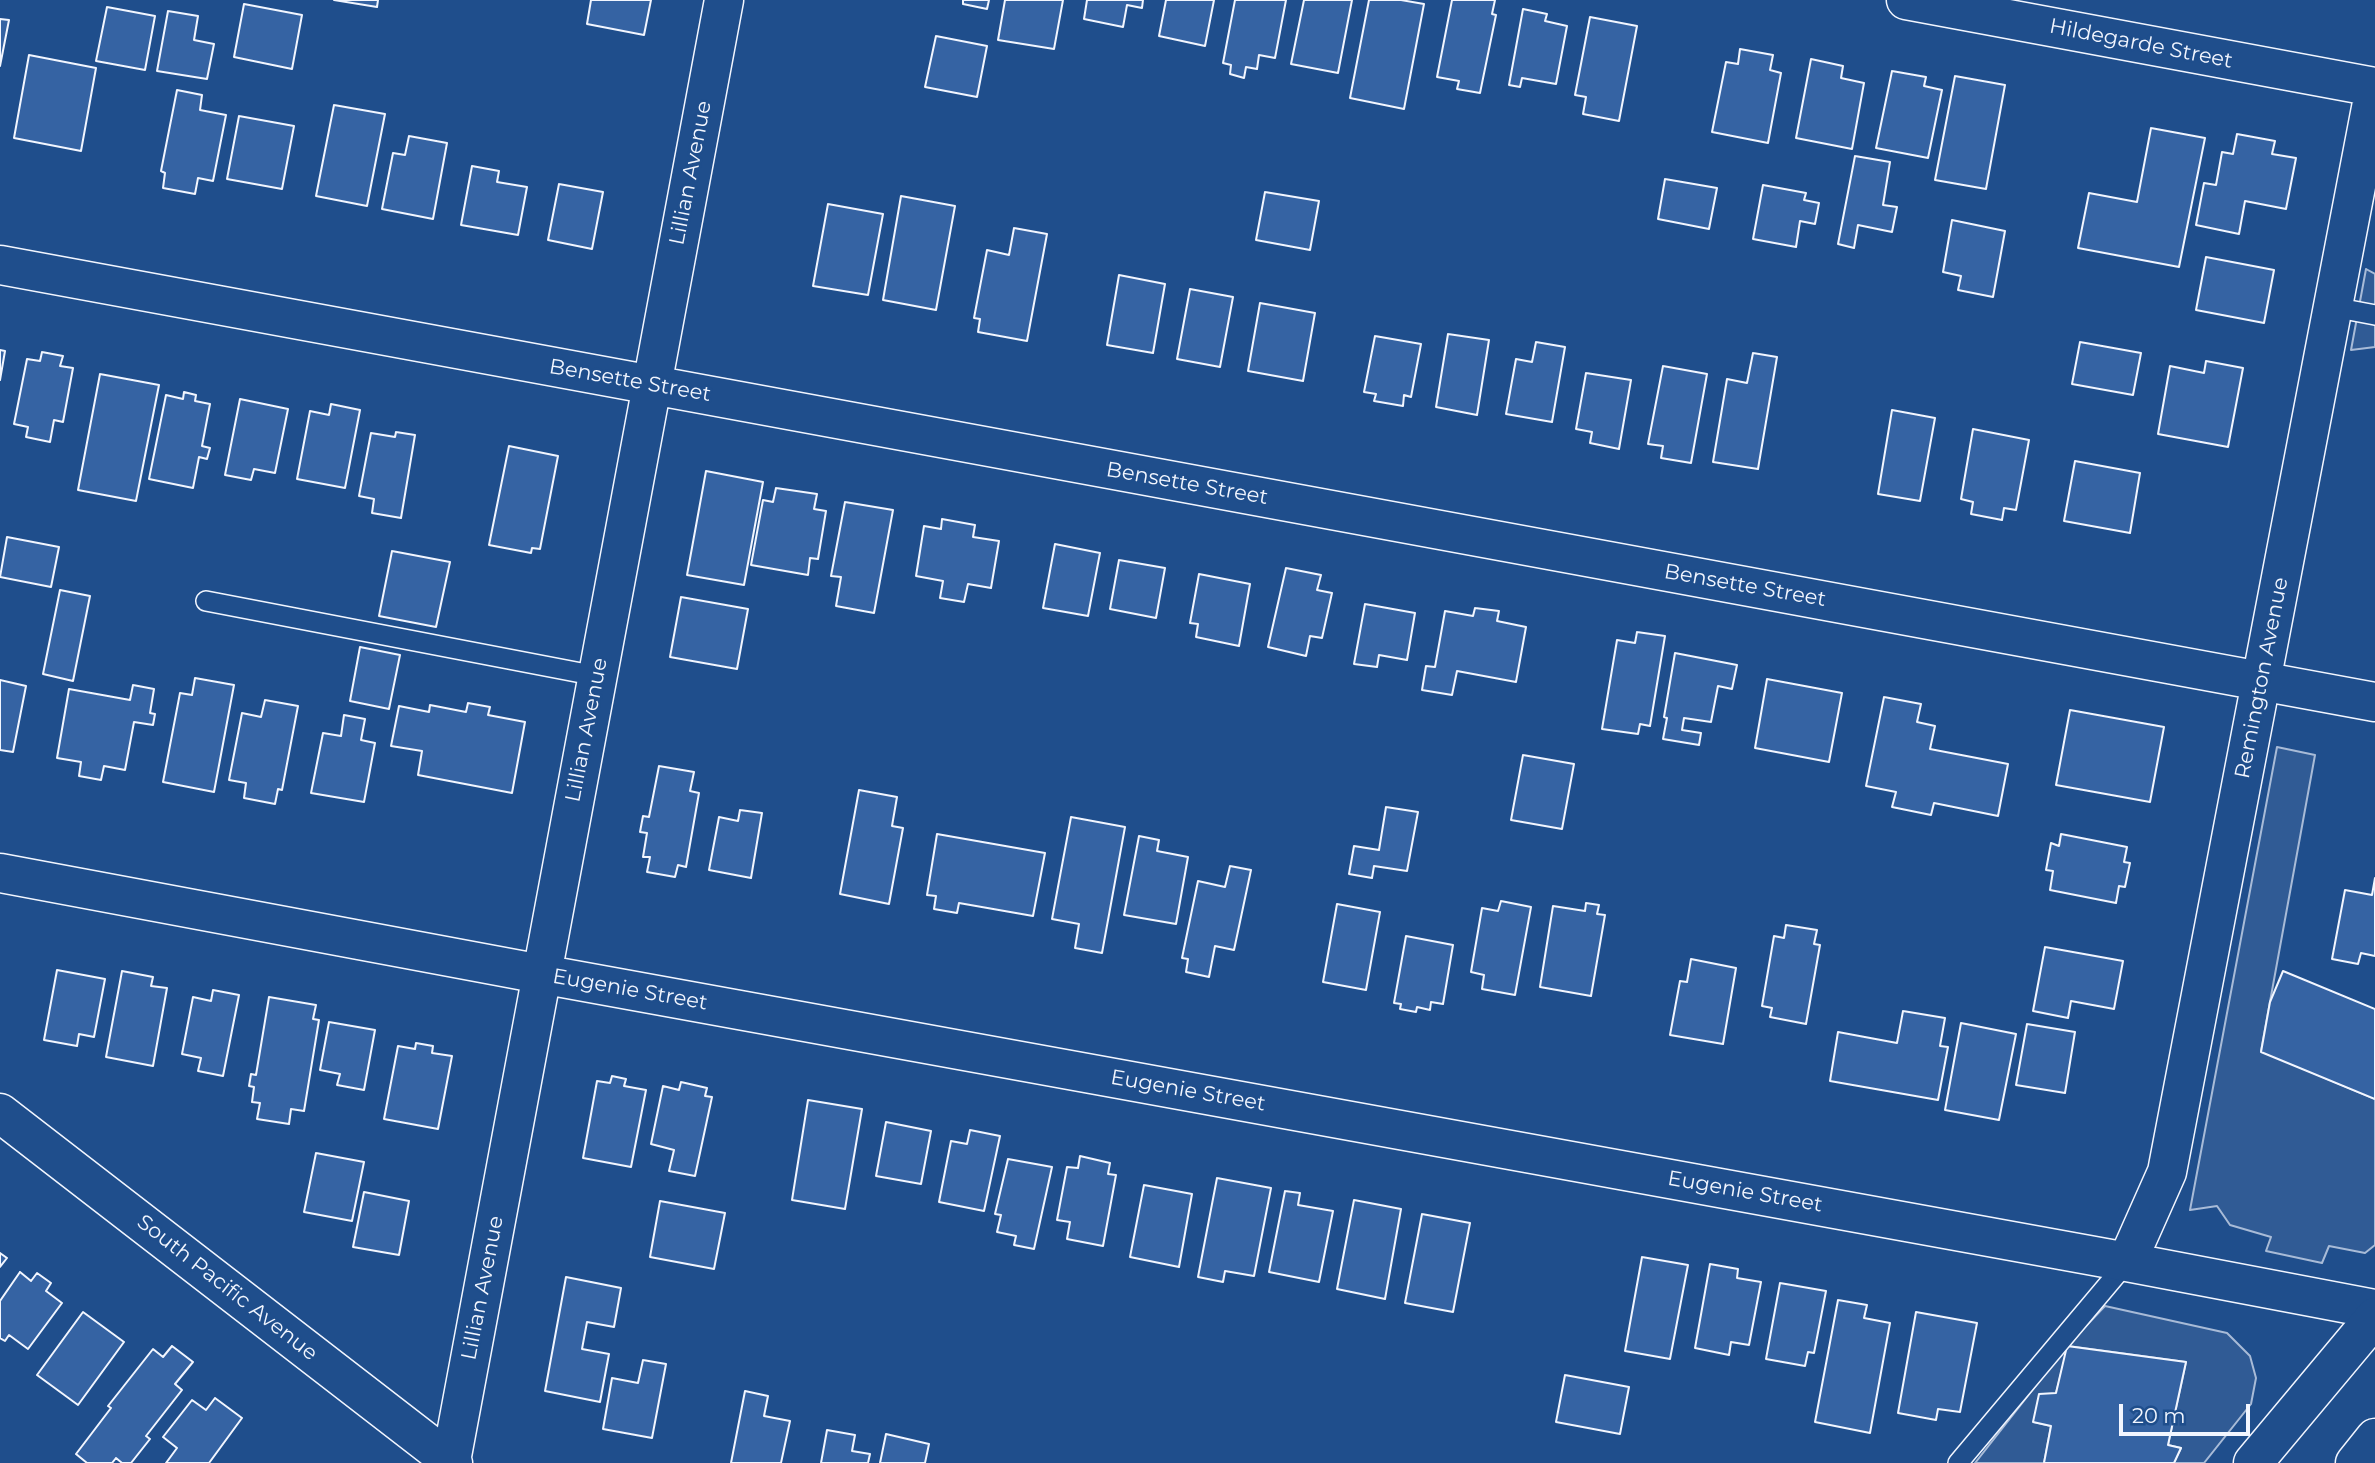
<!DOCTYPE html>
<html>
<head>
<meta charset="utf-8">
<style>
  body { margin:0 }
  #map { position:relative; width:2375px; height:1463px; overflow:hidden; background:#1f4e8c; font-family:Montserrat,sans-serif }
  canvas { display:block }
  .scale { position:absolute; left:2119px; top:1404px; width:131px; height:32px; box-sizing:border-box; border:4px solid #f2f6ff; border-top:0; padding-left:9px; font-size:21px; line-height:24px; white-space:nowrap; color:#f2f6ff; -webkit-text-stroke:5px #1f4e8c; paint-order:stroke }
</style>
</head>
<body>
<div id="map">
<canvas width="2375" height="1463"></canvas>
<div class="scale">20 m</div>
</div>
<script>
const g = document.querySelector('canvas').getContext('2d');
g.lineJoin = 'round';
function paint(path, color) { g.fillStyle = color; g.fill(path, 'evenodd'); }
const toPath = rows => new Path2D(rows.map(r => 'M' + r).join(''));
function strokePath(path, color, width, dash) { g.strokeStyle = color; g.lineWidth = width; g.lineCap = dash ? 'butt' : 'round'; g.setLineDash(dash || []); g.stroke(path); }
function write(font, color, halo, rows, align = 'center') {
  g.font = font + ' Montserrat,sans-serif'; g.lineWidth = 5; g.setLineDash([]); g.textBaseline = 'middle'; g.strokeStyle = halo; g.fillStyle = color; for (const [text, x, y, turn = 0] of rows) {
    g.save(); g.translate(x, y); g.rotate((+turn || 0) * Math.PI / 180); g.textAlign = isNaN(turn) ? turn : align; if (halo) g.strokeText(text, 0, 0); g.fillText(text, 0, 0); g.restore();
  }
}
const parking = toPath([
  [2366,269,2375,274,2375,347,2351,350,2366,269],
  [2277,747,2315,755,2261,1051,2375,1099,2375,1245,2365,1253,2329,1246,2322,1263,2266,1251,2271,1237,2230,1225,2217,1206,2190,1210,2277,747],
  [2105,1306,2227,1333,2250,1356,2256,1378,2251,1404,2204,1463,2174,1463,2181,1448,2168,1445,2186,1362,2068,1346,2056,1393,2034,1422,2051,1426,2044,1463,1975,1463,2067,1346,2105,1306]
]);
paint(parking, '#305b95');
strokePath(parking, '#a8bbd7', 2);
const building = toPath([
  [334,0,378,0,377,7,334,0],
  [591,0,651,0,644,35,587,24,591,0],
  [963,0,989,0,987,9,963,4,963,0],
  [1005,0,1063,0,1054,49,998,40,1005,0],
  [1087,0,1143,0,1142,8,1127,5,1123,27,1084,19,1087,0],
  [1166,0,1214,0,1205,46,1159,36,1166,0],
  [1235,0,1286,0,1275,58,1259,55,1257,69,1246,67,1244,78,1230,74,1231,65,1223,63,1235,0],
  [1304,0,1352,0,1338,73,1291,64,1304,0],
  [1369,0,1401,0,1424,4,1404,109,1350,98,1369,0],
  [1452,0,1495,0,1492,14,1496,15,1480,93,1457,89,1459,81,1437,77,1452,0],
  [244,4,302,15,292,69,234,57,244,4],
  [107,7,155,16,145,70,96,61,107,7],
  [1523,9,1547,14,1545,21,1567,26,1556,84,1522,78,1520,87,1509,85,1523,9],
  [168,11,198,16,194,40,214,44,207,79,157,71,168,11],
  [1590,17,1637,26,1619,121,1583,114,1586,97,1575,95,1590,17],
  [0,19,9,20,0,66,0,19],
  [936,36,987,46,977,97,925,87,936,36],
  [1740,49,1773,55,1770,70,1781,73,1768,143,1712,132,1726,62,1738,64,1740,49],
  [29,55,96,68,81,151,14,138,29,55],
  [1811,59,1843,66,1841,78,1864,83,1852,149,1796,138,1811,59],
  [1892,71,1926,77,1924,86,1942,90,1928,158,1876,148,1892,71],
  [1955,76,2005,85,1986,189,1935,180,1955,76],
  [177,90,202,95,200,110,226,115,213,181,198,178,195,194,163,188,165,173,161,171,177,90],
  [334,105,385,114,367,206,316,196,334,105],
  [239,116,294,126,282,189,227,179,239,116],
  [2151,128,2205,138,2179,267,2078,248,2089,193,2137,202,2151,128],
  [2237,134,2275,141,2272,154,2296,158,2286,209,2245,201,2239,234,2196,225,2204,183,2216,185,2222,152,2233,154,2237,134],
  [409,136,447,143,433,219,382,209,393,153,405,155,409,136],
  [1855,156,1890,162,1883,205,1897,207,1892,232,1858,225,1854,248,1838,244,1855,156],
  [472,166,499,171,497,182,527,187,518,235,461,225,472,166],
  [1665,179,1717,188,1709,229,1658,219,1665,179],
  [559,184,603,192,592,249,548,240,559,184],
  [1763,185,1806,193,1804,200,1819,203,1815,224,1800,221,1796,247,1753,239,1763,185],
  [1265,192,1319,201,1310,250,1256,240,1265,192],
  [901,196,955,206,936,310,883,300,901,196],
  [828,204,883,214,868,295,813,286,828,204],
  [1952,220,2005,231,1993,297,1958,290,1961,276,1943,272,1952,220],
  [1014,228,1047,234,1027,341,978,332,980,319,974,318,987,250,1009,255,1014,228],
  [2206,257,2274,270,2264,323,2196,310,2206,257],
  [1119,275,1165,284,1153,353,1107,345,1119,275],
  [1190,289,1233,297,1220,367,1177,359,1190,289],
  [1260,303,1315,313,1303,381,1248,371,1260,303],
  [1448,334,1489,340,1477,415,1436,407,1448,334],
  [1375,336,1421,344,1411,397,1404,395,1403,406,1374,401,1376,394,1364,392,1375,336],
  [1536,342,1565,347,1552,422,1506,414,1516,359,1532,362,1536,342],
  [2080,342,2141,353,2133,395,2072,384,2080,342],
  [0,350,5,351,0,380,0,350],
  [42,352,63,356,60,366,73,368,63,422,54,420,50,442,26,437,28,427,14,424,27,359,40,361,42,352],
  [1753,353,1777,357,1758,469,1713,462,1727,379,1747,383,1753,353],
  [2206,361,2243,368,2228,447,2158,434,2170,366,2204,373,2206,361],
  [1663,366,1707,374,1691,463,1661,458,1663,446,1648,444,1663,366],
  [1586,373,1631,380,1619,449,1590,443,1592,432,1576,429,1586,373],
  [100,374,159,385,136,501,78,490,100,374],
  [184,392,196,395,195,401,210,404,202,446,210,448,207,459,199,457,193,488,149,479,166,395,183,399,184,392],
  [240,399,288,409,275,473,254,469,251,480,225,475,240,399],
  [331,404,360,410,345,488,297,479,310,411,329,415,331,404],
  [1892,410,1935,418,1920,501,1878,494,1892,410],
  [1973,429,2029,440,2016,510,2004,508,2002,520,1971,514,1973,502,1961,499,1973,429],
  [396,432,415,435,401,518,372,513,374,499,359,496,371,433,395,437,396,432],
  [509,446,558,456,540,549,532,548,531,553,489,545,509,446],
  [2075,461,2140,473,2130,533,2064,521,2075,461],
  [706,471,763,482,744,585,687,575,706,471],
  [776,488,817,494,814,509,826,511,818,559,810,558,808,575,751,565,763,500,773,502,776,488],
  [845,502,893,510,874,613,836,606,841,577,831,576,845,502],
  [942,519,975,525,973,537,999,541,991,588,968,584,964,602,940,598,943,581,916,576,924,526,941,529,942,519],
  [7,537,59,547,51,587,0,577,7,537],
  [1055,544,1100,553,1088,616,1043,608,1055,544],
  [392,551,450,562,436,627,379,616,392,551],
  [1119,560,1165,568,1156,618,1110,609,1119,560],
  [1286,568,1321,575,1317,590,1332,593,1322,638,1310,636,1306,656,1268,647,1286,568],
  [1199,574,1250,584,1239,646,1196,637,1198,624,1190,623,1199,574],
  [60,590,90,596,73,681,43,674,60,590],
  [681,597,748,609,737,669,670,657,681,597],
  [1365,604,1415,613,1407,660,1379,655,1377,667,1354,664,1365,604],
  [1475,608,1499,611,1497,621,1526,627,1516,682,1457,671,1452,695,1422,690,1426,666,1435,667,1445,611,1473,616,1475,608],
  [1637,632,1665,636,1650,726,1640,724,1638,734,1602,729,1617,640,1635,643,1637,632],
  [360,647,400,655,389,709,350,701,360,647],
  [1675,653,1737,665,1732,689,1718,686,1711,722,1684,718,1682,730,1701,733,1699,745,1663,739,1667,718,1664,717,1675,653],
  [195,678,234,685,214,792,163,782,180,693,192,695,195,678],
  [1767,679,1842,693,1829,762,1755,748,1767,679],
  [0,680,26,686,13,752,0,750,0,680],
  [133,685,154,689,150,713,155,714,153,725,134,722,125,770,104,766,101,780,79,776,81,762,57,758,69,689,130,700,133,685],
  [1884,697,1921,704,1917,722,1935,726,1930,749,2008,764,1998,816,1934,803,1931,815,1892,807,1896,792,1866,786,1884,697],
  [265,700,298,706,282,790,278,789,275,804,244,798,246,783,229,780,242,713,261,717,265,700],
  [468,703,490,707,488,715,525,722,512,793,418,775,422,751,391,746,399,706,429,712,430,705,466,712,468,703],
  [2070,710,2164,727,2150,802,2056,785,2070,710],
  [344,715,365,719,361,740,375,743,364,802,311,793,323,733,341,736,344,715],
  [1523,755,1574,764,1562,829,1511,820,1523,755],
  [659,766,694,772,690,791,699,793,686,867,678,865,675,877,647,872,650,857,643,857,647,833,640,832,643,816,649,817,659,766],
  [859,790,897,797,892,826,903,828,889,904,840,894,859,790],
  [1386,807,1418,812,1407,871,1374,866,1372,878,1349,874,1354,846,1379,850,1386,807],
  [740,810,762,813,751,878,709,870,719,817,738,821,740,810],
  [1071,817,1125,827,1102,953,1075,948,1079,924,1052,919,1071,817],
  [937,834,1045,853,1033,916,959,903,957,913,934,909,936,896,927,895,937,834],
  [2061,834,2127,847,2124,862,2130,863,2125,887,2119,886,2116,903,2050,890,2053,871,2046,870,2051,843,2059,846,2061,834],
  [1139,836,1159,840,1157,851,1188,857,1176,924,1124,915,1139,836],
  [1230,866,1251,870,1234,950,1215,946,1209,977,1186,972,1188,959,1182,958,1198,881,1225,887,1230,866],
  [2375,878,2375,956,2361,953,2358,964,2332,959,2345,890,2372,895,2375,878],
  [1501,901,1531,907,1515,995,1482,989,1484,975,1471,972,1482,908,1498,911,1501,901],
  [1586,903,1599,905,1597,914,1605,915,1591,996,1540,987,1553,906,1585,911,1586,903],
  [1337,904,1380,912,1366,990,1323,982,1337,904],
  [1786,925,1817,930,1814,944,1820,945,1806,1024,1770,1017,1772,1008,1762,1006,1774,936,1784,938,1786,925],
  [1406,936,1453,945,1443,1004,1431,1002,1430,1010,1417,1007,1416,1012,1400,1009,1401,1004,1394,1003,1406,936],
  [2045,947,2123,961,2114,1009,2071,1001,2068,1018,2033,1011,2045,947],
  [1691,959,1736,968,1723,1044,1670,1035,1680,981,1687,982,1691,959],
  [57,970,105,979,94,1037,79,1034,77,1046,44,1040,57,970],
  [122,971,153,977,151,986,167,988,153,1066,106,1057,122,971],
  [2283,971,2375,1009,2375,1099,2261,1052,2270,1002,2283,971],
  [213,990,239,995,223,1076,198,1071,201,1058,182,1054,193,997,211,1001,213,990],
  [269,997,316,1005,313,1019,319,1020,304,1111,291,1109,289,1124,257,1119,260,1103,252,1102,254,1087,249,1086,251,1074,256,1075,269,997],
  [1903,1011,1945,1018,1940,1046,1948,1047,1938,1100,1830,1081,1838,1032,1897,1043,1903,1011],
  [329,1022,375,1030,364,1090,337,1085,340,1074,320,1070,329,1022],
  [1961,1023,2016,1034,1999,1120,1945,1110,1961,1023],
  [2027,1024,2075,1032,2065,1093,2016,1085,2027,1024],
  [416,1043,433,1046,432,1053,452,1056,438,1129,384,1119,398,1046,415,1049,416,1043],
  [612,1076,626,1079,624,1086,646,1090,631,1167,583,1158,597,1081,610,1083,612,1076],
  [681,1082,707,1088,705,1096,712,1097,695,1176,669,1171,674,1150,651,1144,663,1086,679,1090,681,1082],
  [808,1100,862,1109,845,1209,792,1200,808,1100],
  [886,1122,931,1131,921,1184,876,1176,886,1122],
  [970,1130,1000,1136,984,1211,939,1202,951,1141,967,1144,970,1130],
  [316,1153,364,1162,352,1221,304,1212,316,1153],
  [1080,1156,1110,1163,1108,1174,1116,1175,1103,1246,1067,1239,1070,1222,1057,1220,1067,1167,1078,1168,1080,1156],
  [1008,1159,1052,1167,1034,1249,1014,1245,1016,1236,997,1232,1001,1215,995,1214,1008,1159],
  [1217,1178,1271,1188,1254,1276,1225,1271,1223,1282,1198,1277,1217,1178],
  [1144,1185,1192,1194,1179,1267,1130,1257,1144,1185],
  [1285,1191,1300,1193,1298,1205,1333,1211,1319,1282,1269,1272,1285,1191],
  [364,1192,409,1201,399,1255,353,1247,364,1192],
  [1354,1200,1401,1209,1385,1299,1337,1289,1354,1200],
  [660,1201,725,1213,714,1269,650,1257,660,1201],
  [1422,1214,1470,1223,1453,1312,1405,1303,1422,1214],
  [0,1253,7,1258,0,1267,0,1253],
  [1642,1257,1688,1265,1670,1359,1625,1351,1642,1257],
  [1710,1264,1738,1269,1737,1278,1761,1282,1749,1345,1731,1342,1729,1355,1695,1348,1710,1264],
  [20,1272,31,1281,37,1273,51,1283,46,1291,62,1303,28,1349,9,1335,5,1341,0,1338,0,1301,20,1272],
  [566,1277,621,1288,614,1327,587,1322,582,1349,609,1354,600,1402,545,1391,566,1277],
  [1780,1283,1826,1291,1814,1353,1808,1352,1805,1366,1766,1359,1780,1283],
  [1838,1300,1867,1305,1864,1318,1890,1323,1870,1433,1815,1422,1838,1300],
  [83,1312,124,1342,78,1405,37,1375,83,1312],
  [1916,1312,1977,1323,1960,1412,1938,1409,1936,1420,1898,1413,1916,1312],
  [172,1346,193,1362,175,1384,182,1390,146,1436,150,1439,131,1463,122,1463,116,1458,112,1463,87,1463,76,1454,111,1408,108,1406,153,1349,163,1357,172,1346],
  [2067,1346,2186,1362,2168,1445,2181,1448,2174,1463,2044,1463,2051,1426,2033,1422,2039,1394,2056,1393,2067,1346],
  [643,1360,666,1364,652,1438,603,1429,612,1378,638,1383,643,1360],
  [1565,1375,1629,1387,1620,1434,1556,1422,1565,1375],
  [745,1391,768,1396,764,1416,790,1421,781,1463,731,1463,745,1391],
  [215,1398,242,1418,209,1463,166,1463,177,1448,163,1437,192,1400,206,1410,215,1398],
  [827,1430,855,1435,852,1451,870,1454,868,1463,821,1463,827,1430],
  [886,1434,929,1444,925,1463,880,1463,886,1434]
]);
paint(building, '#3563a3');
strokePath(building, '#f2f6ff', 2);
const service = toPath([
  [2333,307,2375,315],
  [206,601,597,676],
  [1958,1463,2127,1262]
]);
const minor = toPath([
  [1906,0,2375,87],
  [0,265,2375,702],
  [0,873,541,974,2127,1262,2375,1309],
  [0,1113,453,1463],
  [2127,1262,2167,1172,2375,87],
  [451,1461,724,0]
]);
const secondary = toPath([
  [2253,1463,2375,1317],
  [2355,1463,2375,1438]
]);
strokePath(service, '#f2f6ff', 22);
strokePath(minor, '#f2f6ff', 41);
strokePath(secondary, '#f2f6ff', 41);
strokePath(service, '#1f4e8c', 19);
strokePath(minor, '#1f4e8c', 38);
strokePath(secondary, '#1f4e8c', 38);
write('21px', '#f2f6ff', '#1f4e8c', [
  ["Hildegarde Street",2141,44,11],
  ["Lillian Avenue",691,173,-79],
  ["Bensette Street",630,381,10],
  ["Bensette Street",1187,484,10],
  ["Bensette Street",1745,586,10],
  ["Remington Avenue",2262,678,-79],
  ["Lillian Avenue",587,730,-79],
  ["Eugenie Street",630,990,10],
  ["Eugenie Street",1188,1091,10],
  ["Eugenie Street",1745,1192,10],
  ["South Pacific Avenue",227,1288,38],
  ["Lillian Avenue",483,1288,-79]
]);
</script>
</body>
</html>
